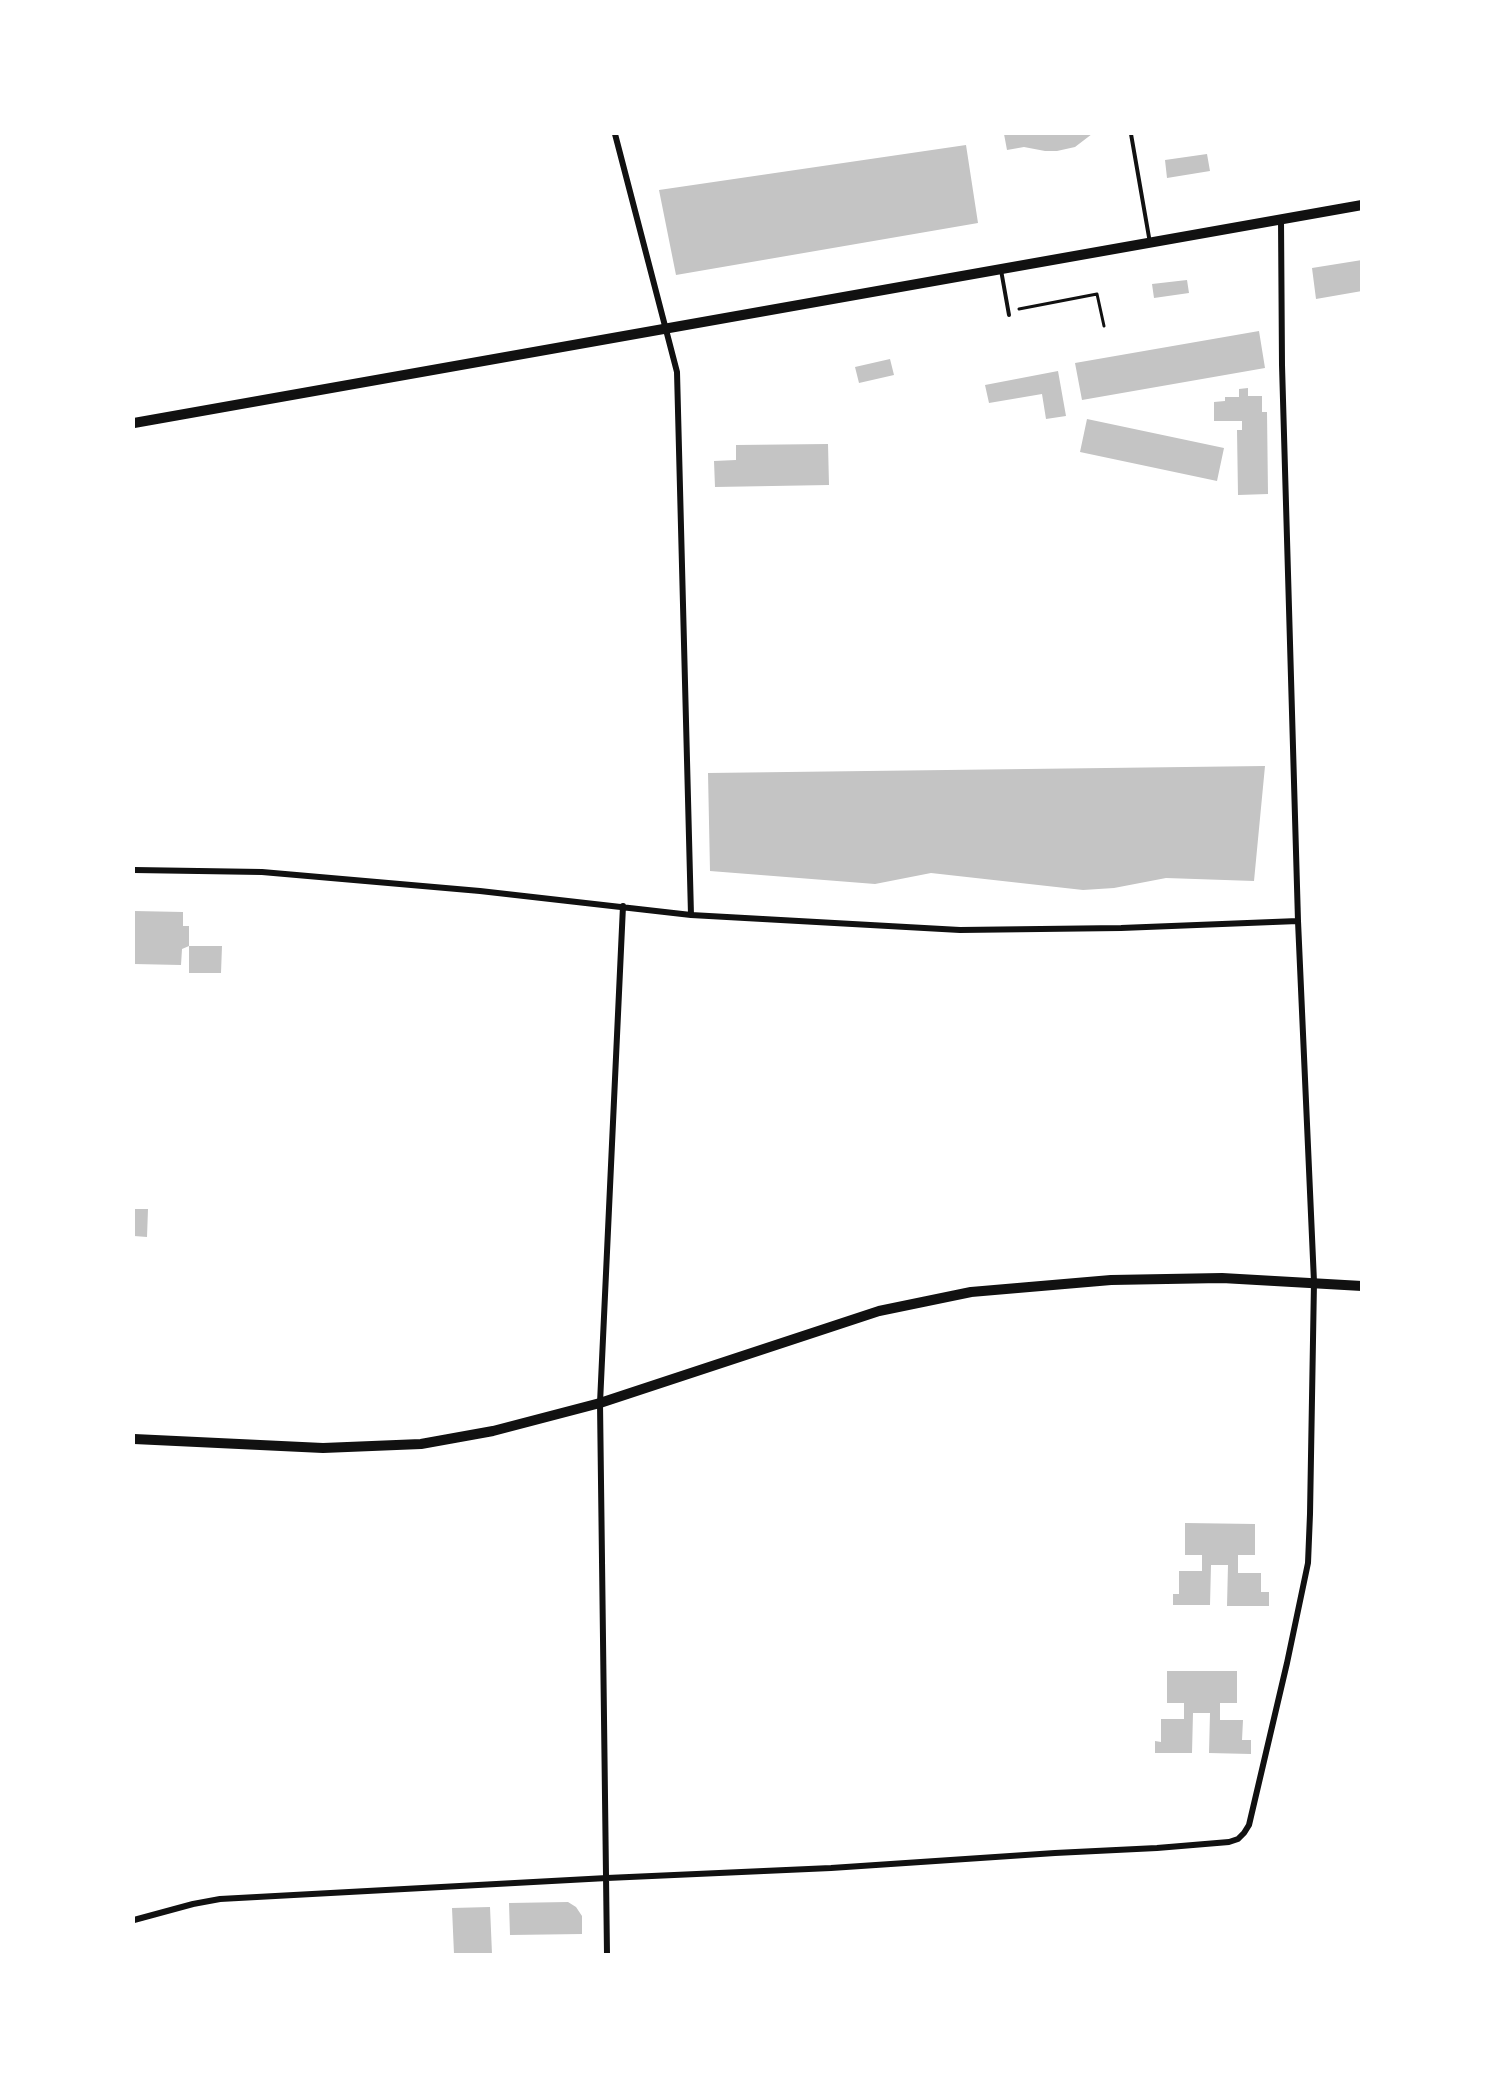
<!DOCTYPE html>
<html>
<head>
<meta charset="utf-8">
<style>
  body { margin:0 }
  #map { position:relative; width:1495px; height:2088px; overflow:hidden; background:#fff; font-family:Helvetica,sans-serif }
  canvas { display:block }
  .frame { position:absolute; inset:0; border:135px solid #fff; pointer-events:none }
</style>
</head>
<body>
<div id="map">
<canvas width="1495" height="2088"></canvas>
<div class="frame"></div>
</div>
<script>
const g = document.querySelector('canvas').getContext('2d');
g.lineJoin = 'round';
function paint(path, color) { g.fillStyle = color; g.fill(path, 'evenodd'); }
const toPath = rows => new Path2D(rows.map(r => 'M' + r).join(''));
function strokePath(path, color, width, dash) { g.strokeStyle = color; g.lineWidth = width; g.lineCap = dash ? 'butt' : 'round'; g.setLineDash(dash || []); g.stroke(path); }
paint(toPath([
  [1004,134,1092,134,1075,147,1057,151,1045,151,1024,147,1007,150],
  [966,145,978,223,676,275,659,190],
  [1207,154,1210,171,1167,178,1165,160],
  [1362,260,1362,291,1316,299,1312,268],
  [1187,280,1189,293,1154,298,1152,284],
  [1259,331,1265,368,1082,400,1075,363],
  [890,359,894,375,859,383,855,367],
  [1058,371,1066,416,1046,419,1042,394,989,403,985,385],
  [1248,388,1248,396,1262,396,1262,412,1267,412,1268,494,1238,495,1237,430,1242,430,1242,421,1214,421,1214,402,1225,401,1225,397,1239,397,1239,389],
  [1087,419,1224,448,1217,481,1080,452],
  [828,444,829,485,715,487,714,461,736,460,736,445],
  [1265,766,1254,881,1166,878,1114,888,1083,890,931,873,875,884,710,871,708,773],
  [134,911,183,912,183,926,189,926,189,946,182,949,181,965,134,964],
  [189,946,222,946,221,973,189,973],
  [134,1209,148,1209,147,1237,134,1236],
  [1185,1523,1255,1524,1255,1555,1238,1555,1238,1573,1261,1573,1261,1592,1269,1592,1269,1606,1227,1606,1228,1565,1211,1565,1210,1605,1173,1605,1173,1594,1179,1594,1179,1571,1202,1571,1202,1555,1185,1555],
  [1167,1671,1237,1671,1237,1703,1220,1703,1220,1720,1243,1720,1242,1740,1251,1740,1251,1754,1209,1753,1210,1713,1193,1713,1192,1753,1155,1753,1155,1741,1161,1742,1161,1719,1184,1719,1184,1703,1167,1703],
  [568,1902,576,1907,582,1916,582,1934,510,1935,509,1903],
  [490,1907,492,1954,454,1954,452,1908]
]), '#c4c4c4');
strokePath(toPath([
  [1019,309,1097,294,1104,326]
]), '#111', 3);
strokePath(toPath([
  [1131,134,1150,243],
  [1001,270,1009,315]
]), '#111', 4);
strokePath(toPath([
  [615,134,677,372,691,915],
  [134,870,262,872,480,891,691,915,960,930,1121,928,1298,921],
  [134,1920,193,1904,220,1899,607,1878,831,1868,1055,1853,1157,1848,1229,1842,1238,1839,1244,1833,1249,1825,1287,1663,1308,1563,1310,1514,1314,1282,1298,921,1282,365,1281,220],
  [607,1954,600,1403,623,906]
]), '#111', 6);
strokePath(toPath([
  [134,1439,323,1448,421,1444,493,1431,600,1403,879,1311,971,1292,1111,1280,1222,1278,1362,1286]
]), '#111', 10);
strokePath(toPath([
  [134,423,1362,205]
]), '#111', 10);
</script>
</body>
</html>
